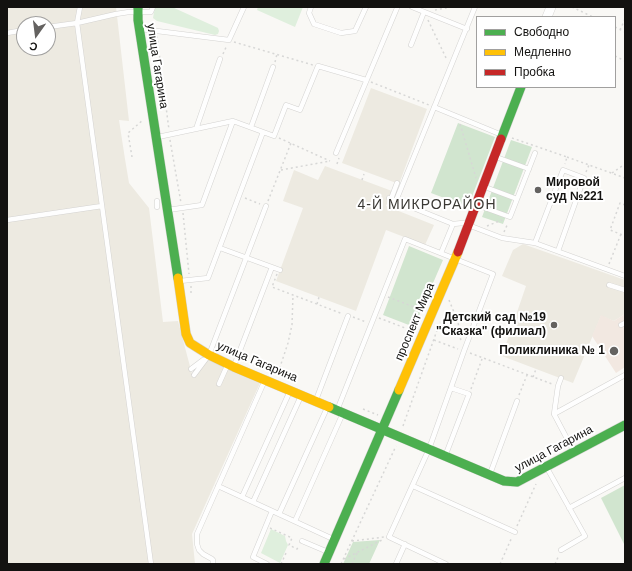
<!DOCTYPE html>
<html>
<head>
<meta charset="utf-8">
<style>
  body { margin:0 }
  #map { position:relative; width:632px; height:571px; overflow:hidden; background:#f9f8f5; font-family:Helvetica,sans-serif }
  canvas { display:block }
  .frame { position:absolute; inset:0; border:8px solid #131210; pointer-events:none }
  .legend { position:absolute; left:476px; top:16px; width:140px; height:72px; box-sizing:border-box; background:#fff; border:1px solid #a1a09f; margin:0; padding:5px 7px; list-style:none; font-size:12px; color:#131210 }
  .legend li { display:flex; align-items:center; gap:8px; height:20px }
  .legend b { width:20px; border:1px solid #a1a09f }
  .north { position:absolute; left:16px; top:16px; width:40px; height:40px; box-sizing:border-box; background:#fff; border:1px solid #a1a09f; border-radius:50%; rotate:194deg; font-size:11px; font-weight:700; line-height:16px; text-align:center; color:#131210 }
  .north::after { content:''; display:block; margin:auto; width:14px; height:18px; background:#646260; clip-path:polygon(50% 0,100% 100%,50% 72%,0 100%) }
</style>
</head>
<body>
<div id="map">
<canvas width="632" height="571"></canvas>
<div class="frame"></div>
<ul class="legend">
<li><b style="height:5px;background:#4caf50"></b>Свободно</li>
<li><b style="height:5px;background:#ffc107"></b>Медленно</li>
<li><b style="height:5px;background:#c62828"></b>Пробка</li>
</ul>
<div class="north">С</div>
</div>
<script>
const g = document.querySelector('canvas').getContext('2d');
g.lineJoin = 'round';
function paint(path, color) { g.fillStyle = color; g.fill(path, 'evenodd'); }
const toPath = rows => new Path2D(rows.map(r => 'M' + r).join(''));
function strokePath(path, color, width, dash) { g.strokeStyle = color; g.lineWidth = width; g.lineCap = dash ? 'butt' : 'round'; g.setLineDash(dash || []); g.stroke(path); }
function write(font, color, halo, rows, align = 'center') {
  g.font = font + ' Helvetica,sans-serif'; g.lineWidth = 4; g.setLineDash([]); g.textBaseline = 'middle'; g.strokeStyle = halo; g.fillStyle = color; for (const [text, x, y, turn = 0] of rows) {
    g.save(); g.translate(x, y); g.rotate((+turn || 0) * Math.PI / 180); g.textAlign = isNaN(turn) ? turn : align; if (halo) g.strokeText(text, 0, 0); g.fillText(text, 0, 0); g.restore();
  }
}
paint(toPath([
  [7,7,116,7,129,121,119,120,125,159,129,183,149,208,163,322,178,321,192,374,206,359,260,383,192,534,195,564,7,564],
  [24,24,48,24,48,48,24,48],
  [371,88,427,109,399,184,342,163],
  [325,166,392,191,386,206,434,225,425,245,386,230,356,311,276,281,303,208,283,201,294,170,318,180],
  [523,244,625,280,625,314,614,321,601,316,573,383,502,356,526,286,502,276,513,250]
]), '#edeae1');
paint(toPath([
  [625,314,625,367,616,373,592,336,601,315,614,321]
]), '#f2e8e1');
paint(toPath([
  [155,7,172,7,216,27,218,28,219,31,218,34,215,35,157,21,153,18],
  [258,7,303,7,295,27,257,10],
  [271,529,285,536,286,541,288,545,280,563,261,553]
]), '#dfefdd');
paint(toPath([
  [458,123,495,137,468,207,431,193],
  [511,140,532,147,503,224,482,217],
  [409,246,443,260,414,327,383,315],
  [625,485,625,546,601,498],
  [380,540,369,564,343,564,353,542]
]), '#d1e5cf');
const lane = toPath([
  [80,7,77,23,151,564],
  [311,7,309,13,314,24,341,33,355,31,366,7],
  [412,7,467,29],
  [48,27,77,23,116,14,129,12,151,12,153,7],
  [141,29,229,40,244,7],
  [7,33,24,30],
  [411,45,424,12],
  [434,107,502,135],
  [251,127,273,67],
  [196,129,220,59],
  [158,137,233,121,274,136,286,105,300,110,318,66,366,80],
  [336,153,397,8],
  [496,157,529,169],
  [485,187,517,199],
  [389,198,453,224,463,223,502,238,535,243,625,276],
  [391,199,397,183],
  [157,201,157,207],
  [477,205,510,217,535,153],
  [393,208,475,7],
  [168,210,202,205,233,121],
  [7,220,102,206],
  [535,243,563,170,584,178,558,251],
  [220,248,280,270],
  [441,253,453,224],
  [180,281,208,278,263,132],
  [609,285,625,290],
  [621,325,625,323],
  [234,366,272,267],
  [191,369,203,360],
  [194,375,209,355,266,206],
  [219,384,227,366],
  [316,400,348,316],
  [338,408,405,239,493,274,464,351,429,449,389,537,446,564],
  [554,414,558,386,561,378],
  [573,450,554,414,625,375],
  [446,454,469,394,451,388],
  [547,468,585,536,561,550],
  [490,474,517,401],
  [218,486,333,539],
  [413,486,515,532],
  [242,497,290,391],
  [253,502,301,396],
  [569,508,625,478],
  [279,514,327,408],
  [295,521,343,413],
  [302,541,328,552],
  [213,564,213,560,212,559,203,554,199,550,197,544,197,534,265,380],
  [267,564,253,557,272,511],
  [396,564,405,544]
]);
const street = toPath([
  [547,17,551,7]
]);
const fast = toPath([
  [138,7,138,20,178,278],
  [501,139,521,87],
  [329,407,504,481,517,482,625,425],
  [324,564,399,390]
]);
const slow = toPath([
  [178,278,186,334,190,343,209,355,234,367,329,407],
  [399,390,458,252]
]);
const jam = toPath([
  [458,252,501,139]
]);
strokePath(lane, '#d4d3d1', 5.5);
strokePath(street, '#d4d3d1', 10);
strokePath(fast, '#d4d3d1', 10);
strokePath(slow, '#d4d3d1', 10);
strokePath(jam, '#d4d3d1', 10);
strokePath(toPath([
  [572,7,593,17],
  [435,10,451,7],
  [428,20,447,60],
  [615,27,625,32],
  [620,30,625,19],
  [157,36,169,130],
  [234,42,313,65],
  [223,54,227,45],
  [615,56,625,61],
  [275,62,277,54],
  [371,82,429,105],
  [460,124,476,178],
  [279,138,330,161],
  [512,138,567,157,565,164],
  [170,140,181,203],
  [132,157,128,133,143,120],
  [567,157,625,178],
  [337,164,339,158],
  [281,170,330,161],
  [586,172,589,165],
  [612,173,625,164],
  [362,180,364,174],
  [245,198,260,204],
  [268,201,291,143],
  [625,205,620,203,610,230,625,236],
  [183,213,189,274],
  [487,226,502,220],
  [504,232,508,223],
  [609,264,621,234],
  [277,274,272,287,343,314],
  [191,286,191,296],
  [388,297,422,310],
  [449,300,458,322,461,342],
  [317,304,319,297],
  [353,317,366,322],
  [379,318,413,331],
  [434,340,458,349],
  [470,353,552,384],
  [278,373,288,343,292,325,293,295],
  [533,377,536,369],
  [471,389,482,359],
  [519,395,527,375],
  [363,409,378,415],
  [403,426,440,322],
  [517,526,536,484],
  [270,528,292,538,289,545,297,549,299,546],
  [352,541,384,537],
  [344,559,384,539],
  [281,564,286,553],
  [341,564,396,446],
  [352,564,357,553],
  [500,564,512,537],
  [555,564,559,555]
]), '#d7d7d6', 1.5, [2, 3]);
strokePath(lane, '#fefefe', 4.5);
strokePath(street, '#fefefe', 9);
strokePath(fast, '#4caf50', 9);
strokePath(slow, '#ffc107', 9);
strokePath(jam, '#c62828', 9);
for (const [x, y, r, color] of [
  [538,190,4,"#646260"],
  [554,325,4,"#646260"],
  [614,351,5,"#646260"]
]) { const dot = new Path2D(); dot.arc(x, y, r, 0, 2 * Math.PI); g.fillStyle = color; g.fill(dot); strokePath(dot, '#fff', 1.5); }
write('12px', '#131210', '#fff', [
  ["улица Гагарина",157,66,81],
  ["проспект Мира",415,322,-67],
  ["улица Гагарина",257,362,23],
  ["улица Гагарина",554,449,-28]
]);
write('bold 12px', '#131210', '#fff', [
  ["Мировой",546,183,"left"],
  ["суд №221",546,197,"left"],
  ["Детский сад №19",546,318],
  ["\"Сказка\" (филиал)",546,332],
  ["Поликлиника № 1",605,351]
], 'right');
g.letterSpacing = '1px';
write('14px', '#3a3833', '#fff', [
  ["4-Й МИКРОРАЙОН",427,205]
]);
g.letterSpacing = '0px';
</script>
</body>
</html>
